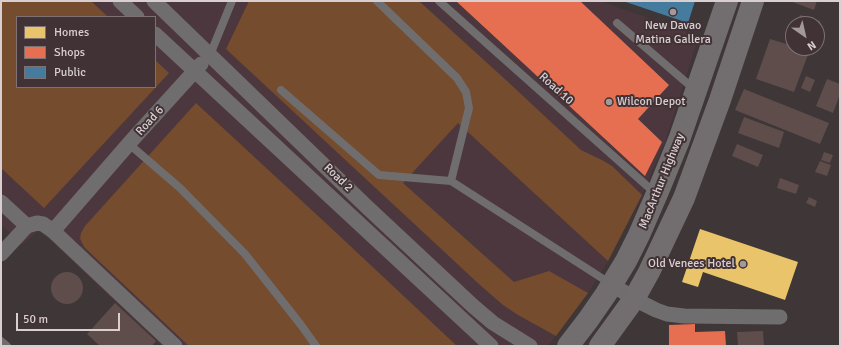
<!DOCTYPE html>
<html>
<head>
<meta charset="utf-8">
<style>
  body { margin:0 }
  #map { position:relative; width:841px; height:347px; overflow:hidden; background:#3e3637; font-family:Signika,sans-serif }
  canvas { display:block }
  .frame { position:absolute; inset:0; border:2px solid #d9cfd1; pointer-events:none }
  .legend { position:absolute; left:16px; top:16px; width:140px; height:72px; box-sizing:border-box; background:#413236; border:1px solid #7e7174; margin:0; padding:5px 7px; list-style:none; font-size:12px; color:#d9cfd1 }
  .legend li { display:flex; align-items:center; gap:8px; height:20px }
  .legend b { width:20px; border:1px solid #7e7174 }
  .north { position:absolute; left:785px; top:16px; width:40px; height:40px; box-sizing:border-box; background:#413236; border:1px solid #7e7174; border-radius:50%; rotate:146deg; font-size:11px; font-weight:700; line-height:16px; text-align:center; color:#d9cfd1 }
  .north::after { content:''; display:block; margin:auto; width:14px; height:18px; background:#a3999b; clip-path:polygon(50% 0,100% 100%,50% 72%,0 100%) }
  .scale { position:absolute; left:16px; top:313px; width:104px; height:18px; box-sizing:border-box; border:2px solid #d9cfd1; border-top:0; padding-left:5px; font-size:12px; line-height:14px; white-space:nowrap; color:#d9cfd1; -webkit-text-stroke:3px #413236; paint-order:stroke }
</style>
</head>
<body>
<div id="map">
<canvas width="841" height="347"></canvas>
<div class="frame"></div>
<ul class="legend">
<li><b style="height:11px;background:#e9c46a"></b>Homes</li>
<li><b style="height:11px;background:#e76f51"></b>Shops</li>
<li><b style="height:11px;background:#457b9d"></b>Public</li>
</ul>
<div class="north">N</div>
<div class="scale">50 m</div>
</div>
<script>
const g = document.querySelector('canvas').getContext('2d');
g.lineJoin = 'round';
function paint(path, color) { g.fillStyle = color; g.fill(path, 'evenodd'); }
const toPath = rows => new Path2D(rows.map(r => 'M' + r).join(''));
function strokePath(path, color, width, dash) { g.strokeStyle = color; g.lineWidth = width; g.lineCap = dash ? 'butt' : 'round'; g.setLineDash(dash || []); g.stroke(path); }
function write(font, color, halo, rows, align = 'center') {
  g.font = font + ' Signika,sans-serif'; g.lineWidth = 4; g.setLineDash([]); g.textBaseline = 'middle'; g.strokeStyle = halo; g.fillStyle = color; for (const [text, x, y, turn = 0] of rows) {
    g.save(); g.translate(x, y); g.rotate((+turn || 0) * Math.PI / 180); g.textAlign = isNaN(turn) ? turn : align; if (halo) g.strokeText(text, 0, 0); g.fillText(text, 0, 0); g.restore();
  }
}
paint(toPath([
  [1,1,601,1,699,36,665,142,642,195,608,261,588,293,548,346,162,346,39,230,22,245,1,225],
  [17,17,155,17,155,87,17,87]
]), '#4b373d');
paint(toPath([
  [1,1,91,1,108,17,17,17,17,87,155,87,155,60,169,73,44,208,1,168],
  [249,1,419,1,507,81,581,150,602,160,612,166,642,195,608,261,458,123,403,183,514,282,549,271,588,293,556,336,518,315,503,305,480,285,226,49],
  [196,103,330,227,457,346,189,346,85,248,82,243,80,238,81,233,85,226]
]), '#754c2d');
paint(toPath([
  [700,229,798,262,785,300,703,272,698,287,682,282]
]), '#e9c46a');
paint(toPath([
  [456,1,580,1,669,85,638,119,662,142,645,176],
  [695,324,695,332,725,331,726,346,669,346,669,325]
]), '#e76f51');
paint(toPath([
  [623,1,695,1,688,23]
]), '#457b9d');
paint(toPath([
  [790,1,817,1,814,10],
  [800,15,820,21,817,32,817,24,797,24],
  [770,39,793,46,793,48,797,48,809,52,794,92,756,79],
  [806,76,815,80,810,92,801,88],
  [827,79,840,84,840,94,833,113,816,106],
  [744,89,829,123,820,144,735,110],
  [744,117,784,132,779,148,738,133],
  [737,144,763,155,758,167,732,156],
  [824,152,833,155,830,163,821,160],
  [820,161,831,165,827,176,815,172],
  [780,178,799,185,796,194,777,188],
  [809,197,817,201,815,207,806,203],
  '51 288a16 16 0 1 1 32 0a16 16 0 1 1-32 0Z',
  [115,303,156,341,152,346,100,346,87,334],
  [763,331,764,346,738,346,737,332]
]), '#5f4d4c');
strokePath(toPath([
  [377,1,457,78,466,92,469,108,451,181],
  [439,1,655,193],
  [617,23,694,89],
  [210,55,232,1],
  [281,90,379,175,451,181,611,284],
  [129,144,180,188,245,254,301,325,316,346],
  [1,341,7,346]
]), '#706d6f', 8);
strokePath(toPath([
  [120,1,137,17],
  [154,1,367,207,473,306,493,323,530,346],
  [155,34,491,346],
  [1,202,27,226],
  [53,231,133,139,201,64],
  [1,254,27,226,37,223,43,224,53,231,175,346],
  [612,285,644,304,656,310,667,314,684,316,780,317]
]), '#706d6f', 15);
strokePath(toPath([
  [568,346,588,320,606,294,626,261,639,235,659,189,679,140,727,1],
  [600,346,634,299,649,272,684,198,720,100,753,1]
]), '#726d6f', 22);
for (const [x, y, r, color] of [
  [673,12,4,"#a3999b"],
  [609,102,4,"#a3999b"],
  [743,264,4,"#a3999b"]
]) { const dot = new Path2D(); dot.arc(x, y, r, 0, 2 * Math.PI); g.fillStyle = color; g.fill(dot); strokePath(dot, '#413236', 1.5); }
write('12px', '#d9cfd1', '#413236', [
  ["New Davao",673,26],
  ["Matina Gallera",673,40],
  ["Wilcon Depot",617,102,"left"],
  ["Old Venees Hotel",735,264,"right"]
]);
write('12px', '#d9cfd1', '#413236', [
  ["Road 10",556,89,42],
  ["Road 6",150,121,-48],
  ["Road 2",338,178,44],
  ["MacArthur Highway",662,181,-68]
]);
</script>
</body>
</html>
